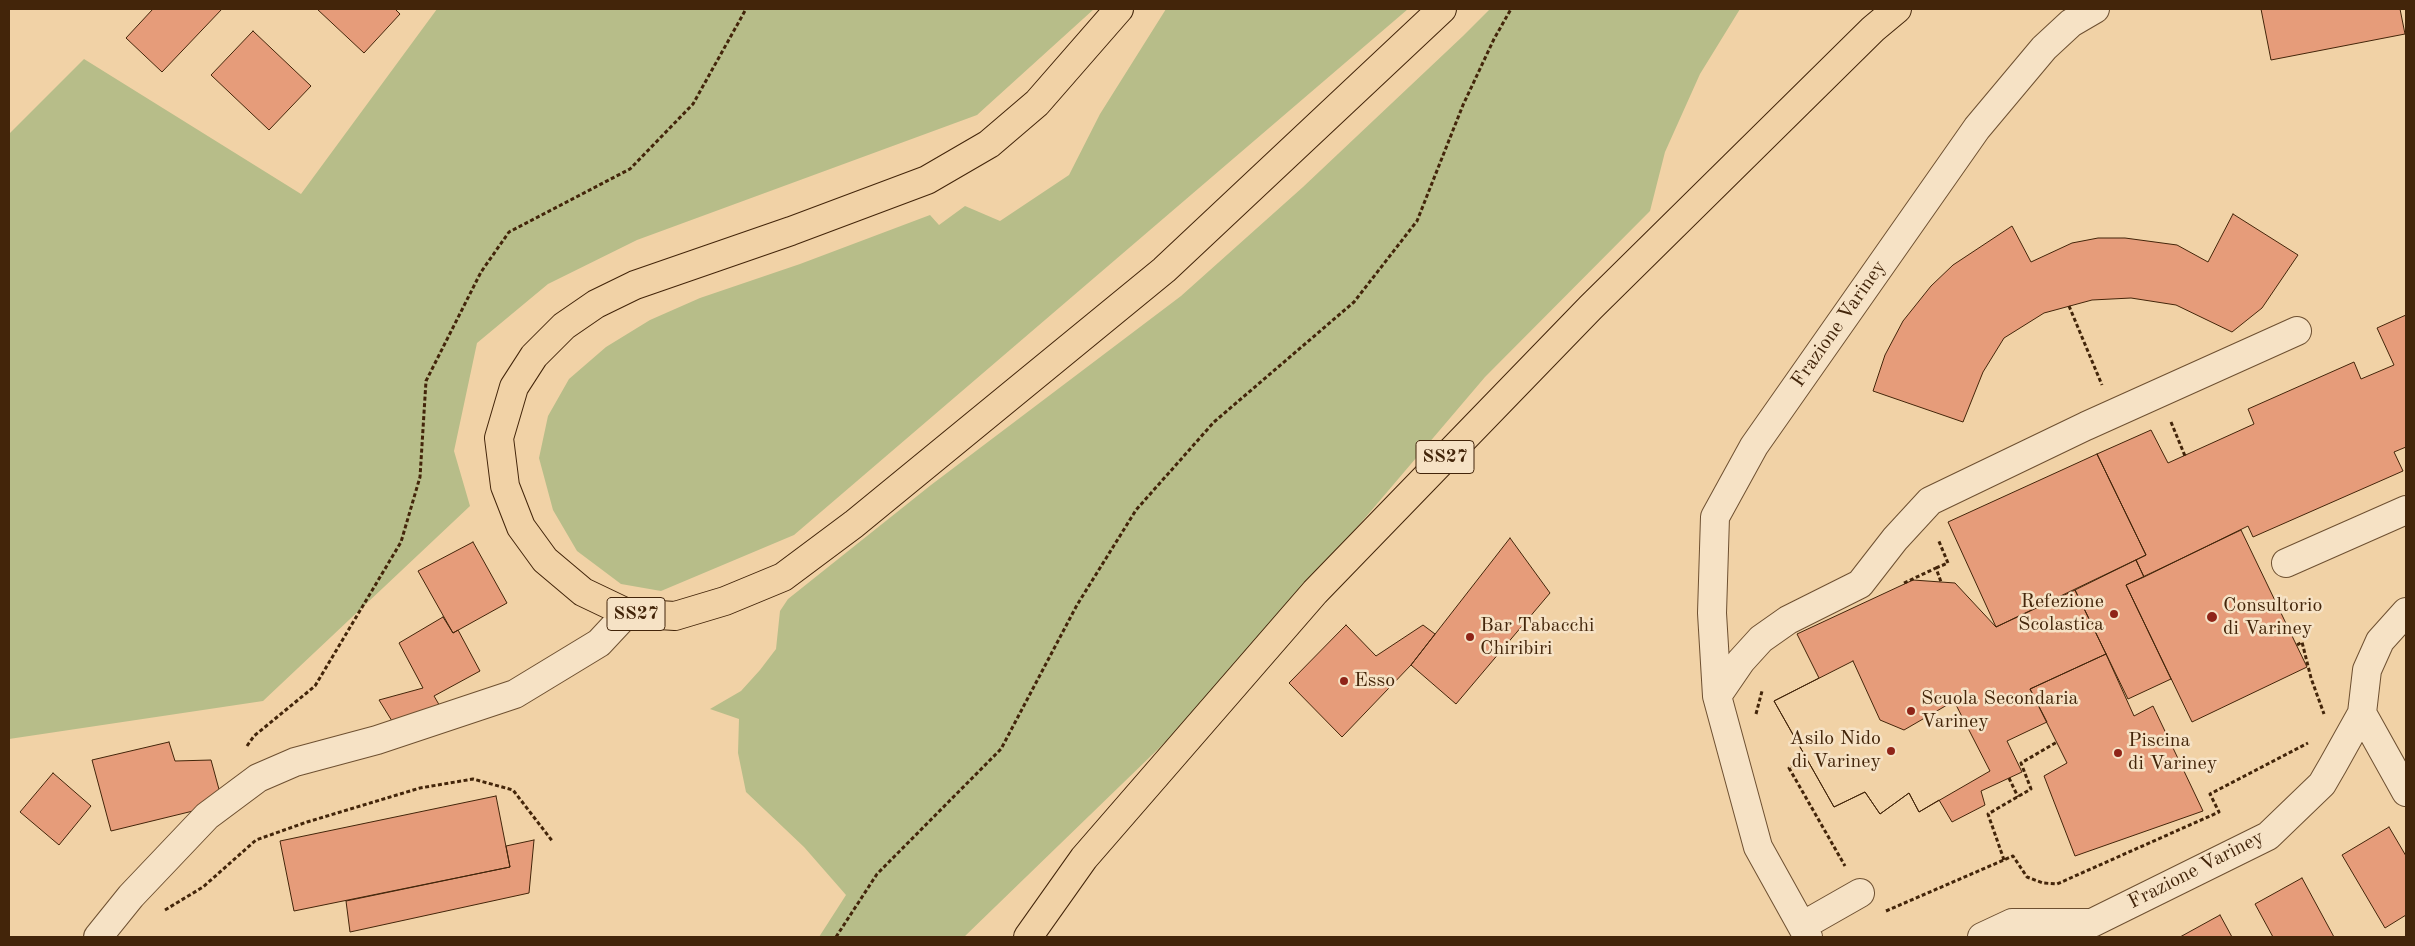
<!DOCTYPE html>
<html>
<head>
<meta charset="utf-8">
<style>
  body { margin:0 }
  #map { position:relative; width:2415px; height:946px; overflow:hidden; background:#f1d2a6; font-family:"Old Standard TT",serif }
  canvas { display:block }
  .frame { position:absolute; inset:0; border:10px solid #43250a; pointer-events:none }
</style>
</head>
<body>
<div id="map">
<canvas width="2415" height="946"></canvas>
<div class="frame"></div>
</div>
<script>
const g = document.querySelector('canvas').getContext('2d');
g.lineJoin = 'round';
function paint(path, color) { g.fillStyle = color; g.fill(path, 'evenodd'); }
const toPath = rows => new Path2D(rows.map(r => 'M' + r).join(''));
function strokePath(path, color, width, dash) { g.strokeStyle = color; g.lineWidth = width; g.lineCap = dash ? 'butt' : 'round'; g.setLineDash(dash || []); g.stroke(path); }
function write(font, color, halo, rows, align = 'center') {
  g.font = font + ' "Old Standard TT",serif'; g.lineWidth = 5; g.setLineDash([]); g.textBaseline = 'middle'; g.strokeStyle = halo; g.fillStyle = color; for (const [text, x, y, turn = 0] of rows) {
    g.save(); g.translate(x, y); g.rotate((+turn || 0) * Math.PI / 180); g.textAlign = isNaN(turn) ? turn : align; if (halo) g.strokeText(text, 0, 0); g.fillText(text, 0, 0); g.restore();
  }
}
paint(toPath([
  [437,9,1094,9,977,115,637,240,548,284,477,343,454,451,470,506,263,701,9,739,9,134,84,59,301,194],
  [1166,9,1408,9,794,535,661,591,621,584,577,551,553,510,539,458,548,416,569,379,606,347,650,320,700,298,800,264,930,215,939,225,965,206,1000,221,1069,175,1100,114],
  [1490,9,1740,9,1700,74,1665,152,1650,211,1485,377,1216,693,964,937,819,937,846,895,804,847,746,792,738,753,739,719,710,709,741,691,760,670,776,649,780,611,788,599,931,485,1181,296,1303,187,1463,36]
]), '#b7bd89');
const building = toPath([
  [153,9,222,9,162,72,126,38,153,9],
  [317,9,395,9,400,14,364,53,317,9],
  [2261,9,2400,9,2405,34,2271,60,2261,9],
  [253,31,311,86,269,130,211,75,253,31],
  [2233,214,2298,255,2262,308,2232,332,2176,305,2131,298,2092,300,2044,313,2004,338,1983,372,1963,422,1873,391,1885,355,1903,321,1931,286,1953,265,2012,226,2031,262,2072,243,2098,238,2125,238,2177,245,2208,262,2233,214],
  [2406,315,2406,447,2394,452,2403,471,2253,537,2248,526,2144,577,2136,560,2146,555,2097,454,2151,430,2168,463,2254,424,2248,409,2354,362,2361,379,2394,365,2377,328,2406,315],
  [2097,454,2146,555,1996,627,1948,522,2097,454],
  [2241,530,2307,667,2192,722,2126,585,2241,530],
  [1510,538,1550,593,1456,704,1411,665,1510,538],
  [473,542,507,603,453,633,418,571,473,542],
  [2136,560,2144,577,2126,585,2171,679,2128,699,2075,590,2136,560],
  [1913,580,1955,583,1996,627,2075,590,2106,654,2030,689,2047,722,2007,741,2022,772,1981,791,1985,805,1952,822,1939,800,1919,812,1909,793,1880,814,1865,792,1834,807,1774,701,1819,678,1797,634,1913,580],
  [443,617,453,633,458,630,480,671,434,696,441,708,392,721,379,700,423,688,399,643,443,617],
  [1346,625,1376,656,1423,625,1435,634,1411,665,1342,737,1289,683,1346,625],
  [2106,654,2134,716,2153,706,2203,811,2075,856,2044,776,2067,763,2030,689,2106,654],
  [1853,661,1880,720,1904,730,1954,701,1990,771,1919,812,1909,793,1880,814,1865,792,1834,807,1774,701,1853,661],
  [169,742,175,761,211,760,220,793,193,811,111,831,92,760,169,742],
  [53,773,91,806,59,845,20,812,53,773],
  [496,796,510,867,294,911,280,841,496,796],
  [2389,827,2406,856,2406,915,2385,928,2342,855,2389,827],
  [534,840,529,893,350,932,346,901,510,867,506,846,534,840],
  [2302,878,2334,937,2273,937,2255,904,2302,878],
  [2220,915,2232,937,2180,937,2220,915]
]);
paint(building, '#e69c7a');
strokePath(building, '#43250a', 1);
const minor = toPath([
  [2286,563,2406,510],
  [1717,696,1741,661,1761,639,1788,620,1860,584,1895,539,1930,501,2086,426,2297,331],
  [2362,713,2406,792],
  [1802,926,1860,893],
  [98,937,131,896,207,816,258,778,295,762,377,740,515,694,599,643,627,613],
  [1808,937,1758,847,1717,696,1712,613,1715,517,1754,446,1977,128,2044,48,2071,23,2095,9],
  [1982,937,2012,923,2092,923,2268,836,2322,784,2333,765,2362,713,2367,670,2380,641,2406,612]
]);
const primary = toPath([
  [1119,9,1037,103,989,144,927,180,791,231,635,285,596,304,564,326,534,356,514,387,499,438,505,486,521,527,545,560,583,592,627,613,675,616,725,601,783,577,854,524,1164,270,1442,9],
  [1028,937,1084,858,1315,592,1591,307,1873,29,1897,9]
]);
strokePath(minor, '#6e5031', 30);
strokePath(primary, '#43250a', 30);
strokePath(toPath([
  [2069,306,2102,385],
  [2171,422,2185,456],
  [1936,568,1948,563,1938,539],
  [1904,583,1936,568,1941,582],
  [2297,645,2302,642,2311,678,2324,714],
  [1756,714,1762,691],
  [247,746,254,736,315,686,401,542,420,477,426,381,481,272,509,232,630,169,693,104,746,9],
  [1806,758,1789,768,1845,866],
  [2009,778,2018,797],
  [2004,860,1988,814,2031,789,2021,763,2057,742],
  [165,910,203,887,256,840,307,822,420,788,473,779,513,790,553,842],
  [1886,911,2013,856,2027,877,2043,883,2057,884,2219,812,2210,794,2308,743],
  [836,937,877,874,1001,749,1077,605,1136,510,1214,422,1354,302,1417,221,1463,105,1494,39,1511,9]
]), '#43250a', 3, [4, 2.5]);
strokePath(minor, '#f6e2c5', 28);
strokePath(primary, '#f1d2a6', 28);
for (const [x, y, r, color] of [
  [2114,614,5,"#8f2418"],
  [2212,617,6,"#8f2418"],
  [1470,637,5,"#8f2418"],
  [1344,681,5,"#8f2418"],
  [1911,711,5,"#8f2418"],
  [1891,751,5,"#8f2418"],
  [2118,753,5,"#8f2418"]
]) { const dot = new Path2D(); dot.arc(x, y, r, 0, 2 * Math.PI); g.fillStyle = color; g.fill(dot); strokePath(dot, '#f6e2c5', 2); }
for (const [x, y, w] of [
  [1445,457,58],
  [636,614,58]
]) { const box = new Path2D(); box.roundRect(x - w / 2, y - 16.5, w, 33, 4); g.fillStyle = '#f6e2c5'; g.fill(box); strokePath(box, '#43250a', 1); }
write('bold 19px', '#43250a', null, [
  ["SS27",1445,457],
  ["SS27",636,614]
]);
write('20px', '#43250a', '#f6e2c5', [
  ["Frazione Variney",1839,324,-55],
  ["Frazione Variney",2196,870,-27]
]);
write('20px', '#43250a', '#f6e2c5', [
  ["Refezione",2104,602,"right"],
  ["Scolastica",2104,625,"right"],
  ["Consultorio",2223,606],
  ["di Variney",2223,629],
  ["Bar Tabacchi",1480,626],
  ["Chiribiri",1480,649],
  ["Esso",1354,681],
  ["Scuola Secondaria",1921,699],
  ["Variney",1921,722],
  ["Asilo Nido",1881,739,"right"],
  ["di Variney",1881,762,"right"],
  ["Piscina",2128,741],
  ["di Variney",2128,764]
], 'left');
</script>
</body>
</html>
